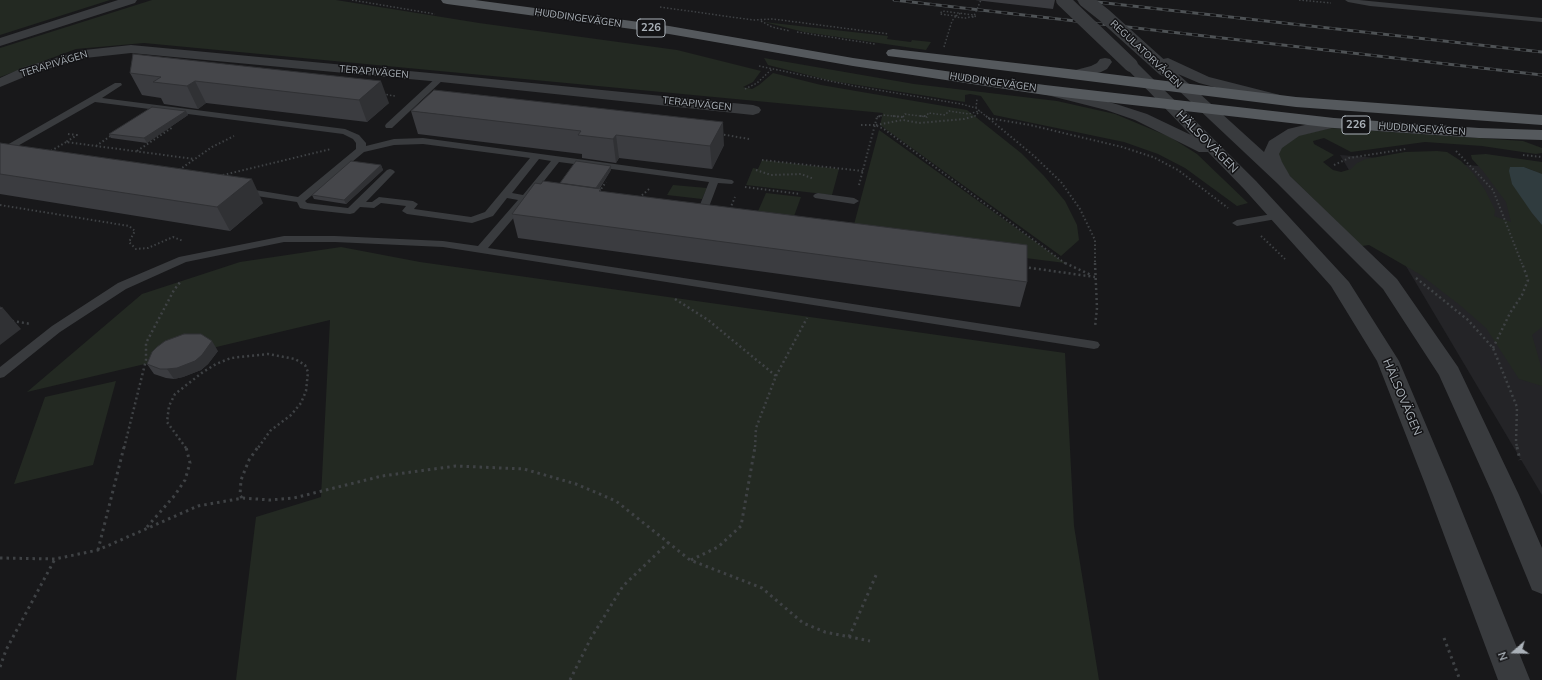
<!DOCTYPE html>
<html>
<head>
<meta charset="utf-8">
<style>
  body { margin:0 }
  #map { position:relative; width:1542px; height:680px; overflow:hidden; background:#18181a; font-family:Mulish,sans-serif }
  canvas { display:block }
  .north { position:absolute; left:1494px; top:632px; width:40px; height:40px; -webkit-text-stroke:3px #131315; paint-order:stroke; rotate:250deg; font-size:11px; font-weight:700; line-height:16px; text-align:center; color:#abb2b9 }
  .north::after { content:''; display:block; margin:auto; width:14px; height:18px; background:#abb2b9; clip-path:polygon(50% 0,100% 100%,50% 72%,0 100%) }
</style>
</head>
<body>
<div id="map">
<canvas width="1542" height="680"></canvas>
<div class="north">N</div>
</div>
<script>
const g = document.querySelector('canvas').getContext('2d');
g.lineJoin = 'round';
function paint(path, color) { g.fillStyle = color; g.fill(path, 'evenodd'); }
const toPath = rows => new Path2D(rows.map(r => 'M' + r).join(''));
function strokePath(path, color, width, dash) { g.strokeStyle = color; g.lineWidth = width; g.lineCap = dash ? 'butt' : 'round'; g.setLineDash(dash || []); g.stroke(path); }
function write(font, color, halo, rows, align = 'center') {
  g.font = font + ' Mulish,sans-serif'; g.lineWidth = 3; g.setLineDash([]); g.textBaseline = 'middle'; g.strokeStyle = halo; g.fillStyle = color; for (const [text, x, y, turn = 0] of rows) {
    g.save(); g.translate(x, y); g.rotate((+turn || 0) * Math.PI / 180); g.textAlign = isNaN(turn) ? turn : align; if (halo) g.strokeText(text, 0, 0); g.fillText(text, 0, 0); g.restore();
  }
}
paint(toPath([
  [1340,155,1542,171,1542,495]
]), '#242427');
paint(toPath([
  [0,0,110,0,0,35],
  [152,0,336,0,479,23,677,50,761,71,753,82,743,87,752,89,759,85,773,73,821,85,967,110,1021,153,1044,176,1065,201,1077,225,1079,240,1061,256,880,125,883,113,144,43,76,49,0,77,0,48],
  [764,22,888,36,887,39,911,42,912,40,931,42,926,50,804,32],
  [764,58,914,84,1057,101,1115,114,1170,137,1197,154,1248,203,1237,206,1185,168,1158,154,1124,142,994,115,981,96,970,94,965,95,965,102,832,81,768,65],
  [1330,128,1523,141,1542,148,1542,153,1536,154,1482,146,1425,142,1351,152,1324,138,1313,141,1314,144,1334,155,1323,162,1333,170,1341,172,1351,169,1357,163,1366,159,1405,152,1437,151,1447,152,1461,161,1473,173,1485,190,1495,210,1494,216,1511,222,1506,202,1483,171,1472,159,1471,155,1486,154,1542,162,1542,174,1524,167,1532,213,1542,225,1542,327,1532,335,1542,370,1542,386,1519,379,1486,328,1461,306,1421,275,1369,245,1362,246,1288,174,1278,155,1282,144,1292,137],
  [879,130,1065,263,851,236],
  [762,160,839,169,832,195,746,185,753,168,758,169],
  [673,185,707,188,702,199,667,195],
  [766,193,801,197,789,230,752,225],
  [341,247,420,262,1065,353,1074,526,1099,680,236,680,256,517,321,497,330,320,27,392,142,294,240,262],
  [116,381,93,465,14,484,45,397]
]), '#232922');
paint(toPath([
  [1510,167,1524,167,1542,174,1542,225,1532,213,1512,184,1509,171]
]), '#303c3f');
strokePath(toPath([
  [352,0,435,14],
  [1299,0,1331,3],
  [660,7,753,20,773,19,889,34],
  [956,16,961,13],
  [972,17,975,17],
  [975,17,976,14],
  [761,21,772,27,790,31],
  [797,32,875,44],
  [759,66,854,86,961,104,976,108,987,117],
  [745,89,757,83,772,69],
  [383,94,395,96],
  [976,108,977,99],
  [877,117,883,115,903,117],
  [903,117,905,114,927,117,928,113,945,115,949,111,969,114,979,111],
  [971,117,975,116,980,111]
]), '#3f4245', 1.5, [1.5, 2]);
strokePath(toPath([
  [893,116,903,117],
  [920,116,927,116],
  [986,116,1034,156,1061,182,1080,209,1095,240,1095,264],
  [988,118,1030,125,1122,147,1153,157,1178,170,1228,208],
  [861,125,875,125,884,129,1066,264],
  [876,125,903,120,919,123,964,119,975,116],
  [68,134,77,135,66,142,194,159],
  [720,134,749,139],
  [96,146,112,135],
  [51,151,66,142],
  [137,151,173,127],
  [1456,151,1493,190,1522,264],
  [1523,155,1542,157],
  [762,160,863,171],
  [1334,165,1349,158,1406,149],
  [179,170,212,147,234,136],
  [756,170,771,175,801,174,814,179],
  [219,176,331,149],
  [859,185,877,117,880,116],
  [745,187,800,194],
  [599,192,606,182],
  [639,198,649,189],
  [0,205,129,226,135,231,129,242,136,249,148,248,173,237,183,241],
  [730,209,735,197],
  [1261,236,1285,259]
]), '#3f4245', 2, [1.5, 2.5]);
strokePath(toPath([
  [1065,263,1091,275],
  [1095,263,1097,308,1095,327],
  [1024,267,1095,277],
  [1416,278,1468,320,1493,348,1517,407,1516,442,1517,448],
  [675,299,708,320,776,376,756,428,755,448],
  [12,321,31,324],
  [1493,348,1510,313,1522,295,1528,280,1522,263],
  [776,376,807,318],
  [124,448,146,360,146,343,174,290,181,281],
  [186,448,167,422,169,406,175,394,203,372,216,364,231,358,268,354,295,359,305,365,308,372,306,391,301,403,291,415,270,431,258,448]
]), '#3f4245', 2.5, [2, 3]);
strokePath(toPath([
  [1517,447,1520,460],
  [242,498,240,495,241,480,249,460,258,447],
  [147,527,175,495,185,480,190,463,186,447],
  [98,550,124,447],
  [0,558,55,559,98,550,198,506,243,498,270,500,294,498,382,476,456,466,524,469,576,484,616,501,690,560,762,588,803,623,825,632,870,641],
  [691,560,718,547,741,526,755,447],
  [849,637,877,573],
  [1444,638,1460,680],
  [0,667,6,650,55,559],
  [570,680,591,638,623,586,669,542]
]), '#3f4245', 3, [2.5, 4]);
paint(toPath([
  [1345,0,1359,0,1542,18,1542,22,1370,6,1348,2,1345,0],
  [438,76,441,76,445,78,392,128,386,128,385,126,386,124,438,76],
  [115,83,121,83,122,85,102,98,345,129,359,135,366,143,366,146,394,139,423,138,732,180,734,182,732,184,718,183,704,220,699,223,694,220,709,182,559,162,532,196,543,198,545,200,543,202,528,201,488,248,1094,341,1098,342,1100,345,1098,348,1094,349,443,247,335,242,284,242,186,262,126,289,60,332,4,377,0,378,0,367,52,326,118,283,179,257,284,236,335,236,443,241,478,246,518,200,507,198,493,216,472,223,407,214,402,211,406,206,381,203,374,208,360,207,354,213,350,214,304,209,300,208,297,202,243,194,238,191,243,188,298,197,356,149,356,143,353,139,343,134,95,102,0,156,0,149,115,83],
  [423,144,530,158,485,212,471,217,414,209,418,204,413,201,379,197,372,202,366,202,393,174,395,172,393,170,390,169,387,170,348,208,307,203,305,201,364,152,394,145,423,144],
  [539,159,551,161,523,195,512,193,539,159],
  [818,193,854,198,859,201,854,204,815,198,813,196,815,194,818,193],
  [1278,213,1282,214,1283,216,1282,218,1237,226,1232,223,1237,220,1278,213]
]), '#393b3e');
paint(toPath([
  [131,45,441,74,753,105,759,107,761,110,759,113,753,115,441,82,131,53,85,58,34,73,0,87,0,78,24,67,84,50,131,45]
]), '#393b3e');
paint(toPath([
  [118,0,137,0,135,3,0,46,0,38,118,0],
  [1105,58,1110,59,1112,62,1107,69,1101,72,1077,78,1072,77,1070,74,1072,71,1091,66,1097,63,1100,59,1105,58],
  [1168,58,1209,77,1280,95,1283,98,1280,101,1275,103,1199,83,1178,74,1264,152,1269,141,1288,129,1334,118,1340,120,1342,123,1340,126,1299,136,1282,148,1279,154,1282,162,1290,176,1397,279,1458,367,1519,495,1542,548,1542,594,1532,590,1493,495,1439,375,1383,289,1278,184,1159,72,1157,69,1159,66,1163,65,1161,62,1163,59,1168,58],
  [1131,61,1136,62,1256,181,1349,282,1399,361,1451,484,1530,680,1498,680,1425,484,1377,361,1331,286,1244,189,1208,152,1199,152,1135,120,1106,110,1047,95,1044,92,1047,89,1052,87,1116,104,1147,114,1191,135,1126,68,1124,65,1126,62,1131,61]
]), '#393b3e');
paint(toPath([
  [441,0,475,0,669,26,853,58,1045,85,1334,118,1479,128,1542,130,1542,140,1479,138,1334,128,1045,95,853,66,669,34,447,4,443,3,441,0],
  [893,49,1077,70,1296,97,1542,115,1542,125,1296,107,888,56,886,53,888,50,893,49]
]), '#55595d');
const rail = toPath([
  [894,0,1542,75],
  [1079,0,1542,52]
]);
strokePath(rail, '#4e5255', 3);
strokePath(rail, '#131315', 2, [6]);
strokePath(toPath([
  [956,16,940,14,942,11,974,15],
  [944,47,952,21,955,17,966,18,974,16,981,0]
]), '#3f4245', 1.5, [1.5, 2]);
strokePath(toPath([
  [1063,0,1131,65],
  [1085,0,1104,15,1164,69]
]), '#393b3e', 14);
paint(toPath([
  [975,0,1055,0,1053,9],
  [133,54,389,103,367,122,206,103,198,109,164,104,161,98,142,95,130,73],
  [186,111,188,115,147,143,111,138,109,134],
  [411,111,724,145,712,169,619,158,616,163,582,158,582,154,418,134],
  [0,143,263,203,230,231,0,194],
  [381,165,383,170,346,204,314,199,312,195],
  [611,170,600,188,601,191,1027,282,1020,307,518,238,512,214,541,184,560,183],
  [218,351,208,364,201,370,183,377,174,379,166,378,154,374,147,364]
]), '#3b3c40');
paint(toPath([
  [195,81,206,103,198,109,187,86],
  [381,81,389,103,367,122,359,100],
  [186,111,188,115,147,143,144,138],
  [723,122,724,145,712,169,710,146],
  [616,135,619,158,616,163,613,139],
  [381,165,383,170,346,204,344,200],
  [611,166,611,170,594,196,594,192],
  [252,179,263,203,230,231,217,207],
  [3,308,21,329,0,345,0,310],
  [212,341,218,351,208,364,201,370,183,377,174,379,167,369]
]), '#303134');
const building = toPath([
  [133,54,381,81,359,100,195,81,187,86,153,82,161,77,130,73,133,54],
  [434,90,723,122,710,146,616,135,613,139,578,135,581,131,411,111,434,90],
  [152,107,186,111,144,138,109,134,152,107],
  [0,143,252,179,217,207,0,174,0,143],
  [351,161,381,165,344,200,312,195,351,161],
  [576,161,611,166,596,188,560,183,576,161],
  [543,181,601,189,599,191,1027,245,1027,282,512,214,535,183,541,184,543,181],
  [0,307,3,308,0,310,0,307],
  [184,334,201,334,212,341,202,355,195,361,177,368,167,369,160,369,147,364,152,352,157,347,165,341,184,334]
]);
paint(building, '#45464a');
strokePath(building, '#303134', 1);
write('10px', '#abb2b9', '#131315', [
  ["HUDDINGEVÄGEN",578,18,8],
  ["REGULATORVÄGEN",1146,54,43],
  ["TERAPIVÄGEN",54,64,-17],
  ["TERAPIVÄGEN",374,72,5],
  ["HUDDINGEVÄGEN",993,82,8],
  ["TERAPIVÄGEN",697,104,6],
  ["HUDDINGEVÄGEN",1422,129,4]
]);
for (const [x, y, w] of [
  [651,28,28],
  [1356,125,28]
]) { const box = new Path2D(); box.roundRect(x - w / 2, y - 9, w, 18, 3); g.fillStyle = '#131315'; g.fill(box); strokePath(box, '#abb2b9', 1); }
write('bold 11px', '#abb2b9', null, [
  ["226",651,28],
  ["226",1356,125]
]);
write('12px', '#abb2b9', '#131315', [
  ["HÄLSOVÄGEN",1207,142,45],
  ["HÄLSOVÄGEN",1402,397,67]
]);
</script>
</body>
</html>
